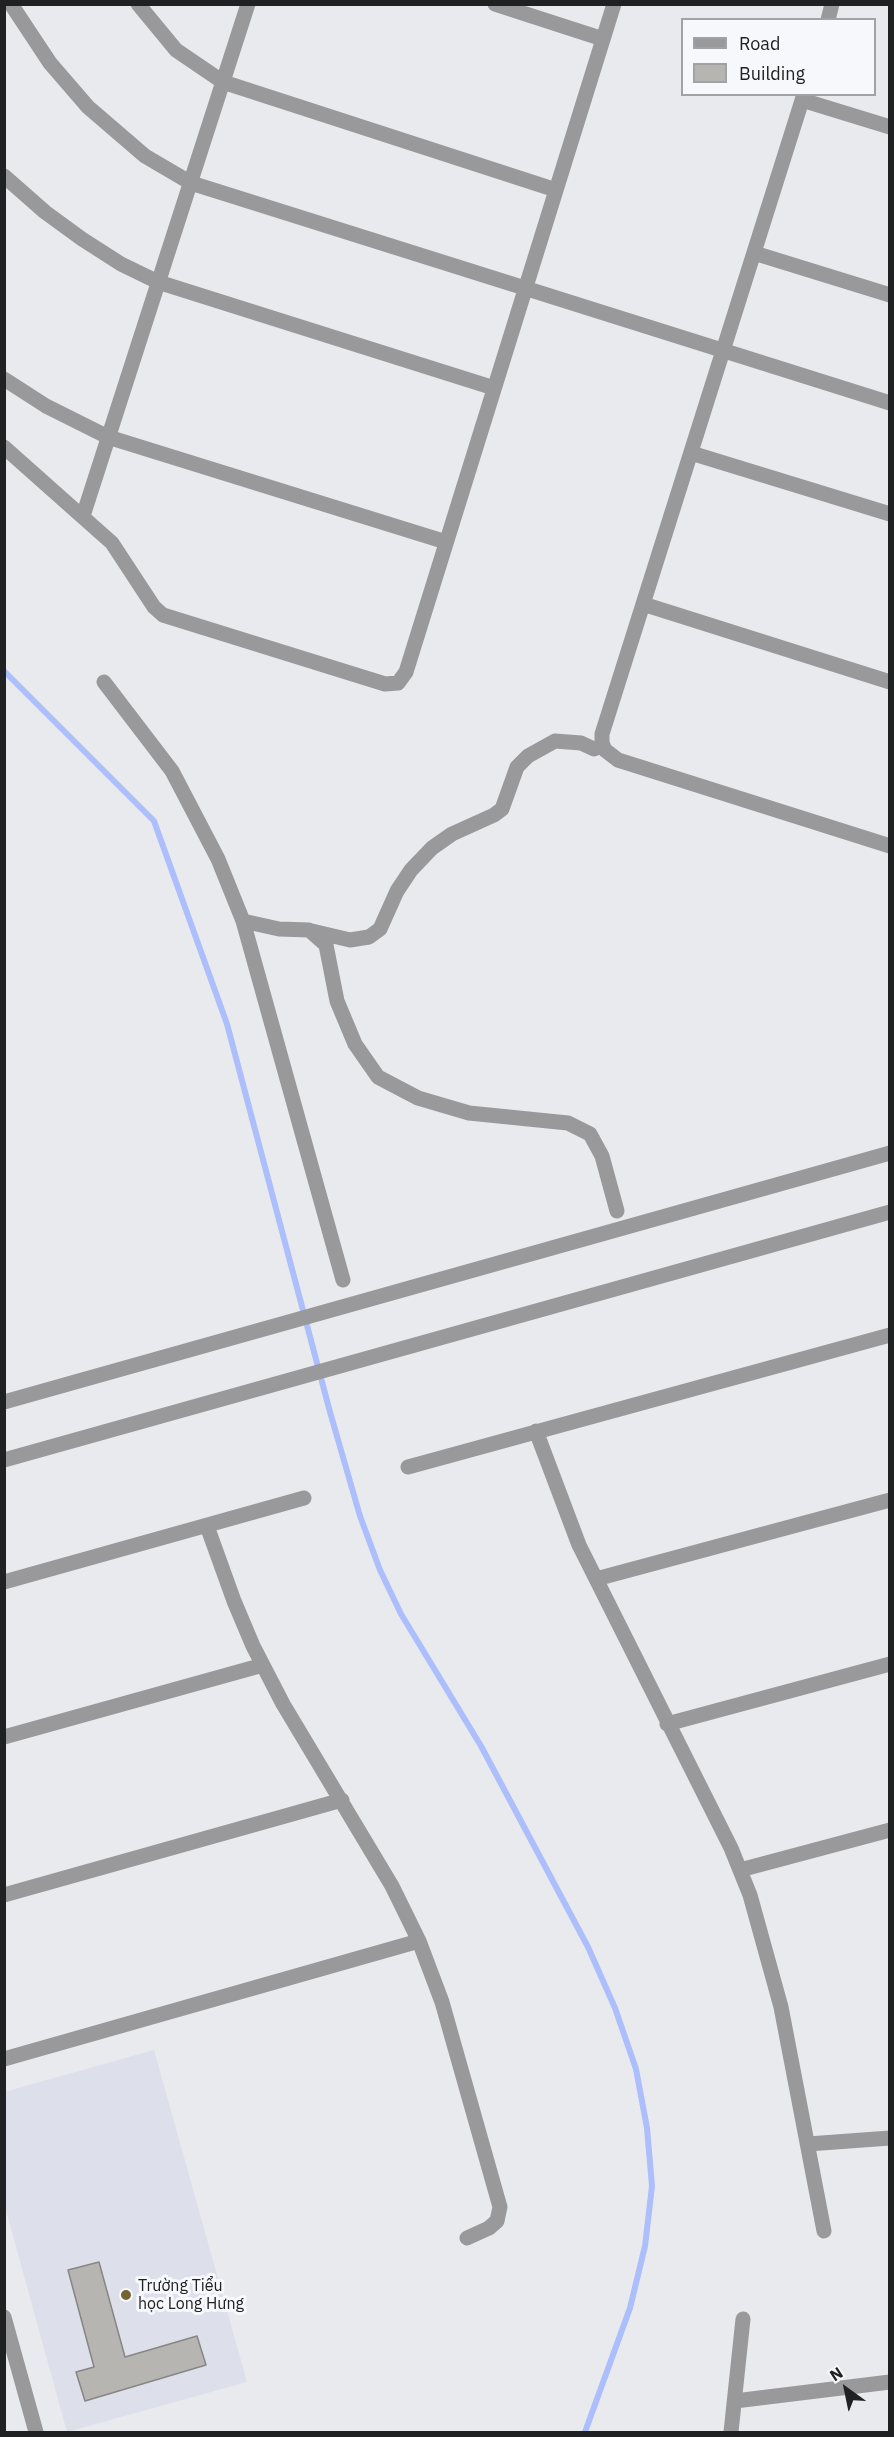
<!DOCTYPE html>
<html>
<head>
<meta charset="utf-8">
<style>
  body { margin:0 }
  #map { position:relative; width:894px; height:2437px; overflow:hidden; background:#e9eaee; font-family:"IBM Plex Sans",sans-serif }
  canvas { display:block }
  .frame { position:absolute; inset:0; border:6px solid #202122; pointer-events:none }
  .legend { position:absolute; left:681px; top:18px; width:195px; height:78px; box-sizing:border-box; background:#f7f8fb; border:2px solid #a1a2a4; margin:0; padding:8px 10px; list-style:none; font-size:18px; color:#202122 }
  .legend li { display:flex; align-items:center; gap:12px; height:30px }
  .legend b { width:30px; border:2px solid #a1a2a4 }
  .north { position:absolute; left:816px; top:2359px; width:60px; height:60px; -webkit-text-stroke:4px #f7f8fb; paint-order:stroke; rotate:327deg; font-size:16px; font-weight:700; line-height:24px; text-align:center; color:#202122 }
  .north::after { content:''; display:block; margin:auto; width:21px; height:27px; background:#202122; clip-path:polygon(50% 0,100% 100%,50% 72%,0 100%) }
</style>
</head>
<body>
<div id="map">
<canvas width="894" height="2437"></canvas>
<div class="frame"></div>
<ul class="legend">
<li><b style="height:8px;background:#99999b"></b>Road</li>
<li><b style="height:16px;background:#b6b5b2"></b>Building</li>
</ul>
<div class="north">N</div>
</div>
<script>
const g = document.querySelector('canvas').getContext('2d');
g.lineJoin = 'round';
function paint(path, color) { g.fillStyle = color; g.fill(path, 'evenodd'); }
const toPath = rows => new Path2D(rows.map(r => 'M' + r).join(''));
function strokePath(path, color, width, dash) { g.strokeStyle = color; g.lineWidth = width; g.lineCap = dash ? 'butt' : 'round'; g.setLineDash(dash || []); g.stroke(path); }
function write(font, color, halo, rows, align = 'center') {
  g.font = font + ' "IBM Plex Sans",sans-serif'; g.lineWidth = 6; g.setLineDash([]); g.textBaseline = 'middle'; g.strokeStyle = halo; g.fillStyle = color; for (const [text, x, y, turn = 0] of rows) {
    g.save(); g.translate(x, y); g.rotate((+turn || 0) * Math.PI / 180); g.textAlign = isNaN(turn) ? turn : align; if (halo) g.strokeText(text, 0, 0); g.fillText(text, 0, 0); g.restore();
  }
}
paint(toPath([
  [154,2050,247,2382,67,2432,5,2207,4,2092]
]), '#dde0eb');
strokePath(toPath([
  [4,671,154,821,227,1024,330,1412,360,1516,380,1570,401,1614,481,1746,588,1947,615,2008,636,2069,647,2128,652,2186,645,2246,630,2308,585,2432]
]), '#acbefb', 6);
const building = toPath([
  [99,2262,125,2357,197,2336,206,2365,85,2401,76,2372,94,2367,68,2270,99,2262]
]);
paint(building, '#b6b5b2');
strokePath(building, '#878683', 1.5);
strokePath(toPath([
  [11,4,50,63,88,107,145,156,191,183,890,403],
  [138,4,176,50,223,82,556,190],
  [495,4,603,39],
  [828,20,832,4],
  [804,94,602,734,602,743,605,750,618,760,890,846],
  [802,100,890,127],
  [4,176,45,212,82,239,121,264,158,282,494,388],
  [754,253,890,295],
  [4,379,46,406,108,437,446,542],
  [4,447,112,543,154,607,163,615,385,684,398,683,406,672,614,4],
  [691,453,890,514],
  [83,516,248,4],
  [643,604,890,682],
  [104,682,172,771,218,859,243,921,343,1280],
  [243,921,279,929,309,930,326,945,337,1001,355,1044,378,1077,418,1098,469,1113,568,1123,590,1134,602,1156,617,1211],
  [312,931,350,940,369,937,380,929,397,891,411,870,432,848,452,834,494,815,502,809,517,767,528,756,555,741,581,743,594,749],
  [4,1402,890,1153],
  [536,1431,579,1545,731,1848,750,1895,781,2007,824,2231],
  [4,1460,890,1212],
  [408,1467,890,1335],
  [207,1526,234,1601,253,1646,283,1704,392,1886,419,1941,442,2002,500,2207,497,2221,489,2228,467,2238],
  [596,1579,890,1500],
  [4,1582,304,1498],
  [667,1724,890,1664],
  [4,1737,263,1665],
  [740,1870,890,1830],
  [4,1895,342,1800],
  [4,2059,419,1941],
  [808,2144,890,2138],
  [4,2317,36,2432],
  [735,2401,890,2382],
  [731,2432,743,2319]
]), '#99999b', 15);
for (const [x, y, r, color] of [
  [126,2295,6,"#756231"]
]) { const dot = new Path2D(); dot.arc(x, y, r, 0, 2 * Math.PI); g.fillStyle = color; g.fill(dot); strokePath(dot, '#f7f8fb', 2); }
write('16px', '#202122', '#f7f8fb', [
  ["Trường Tiểu",138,2286],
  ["học Long Hưng",138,2304]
], 'left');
</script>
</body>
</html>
